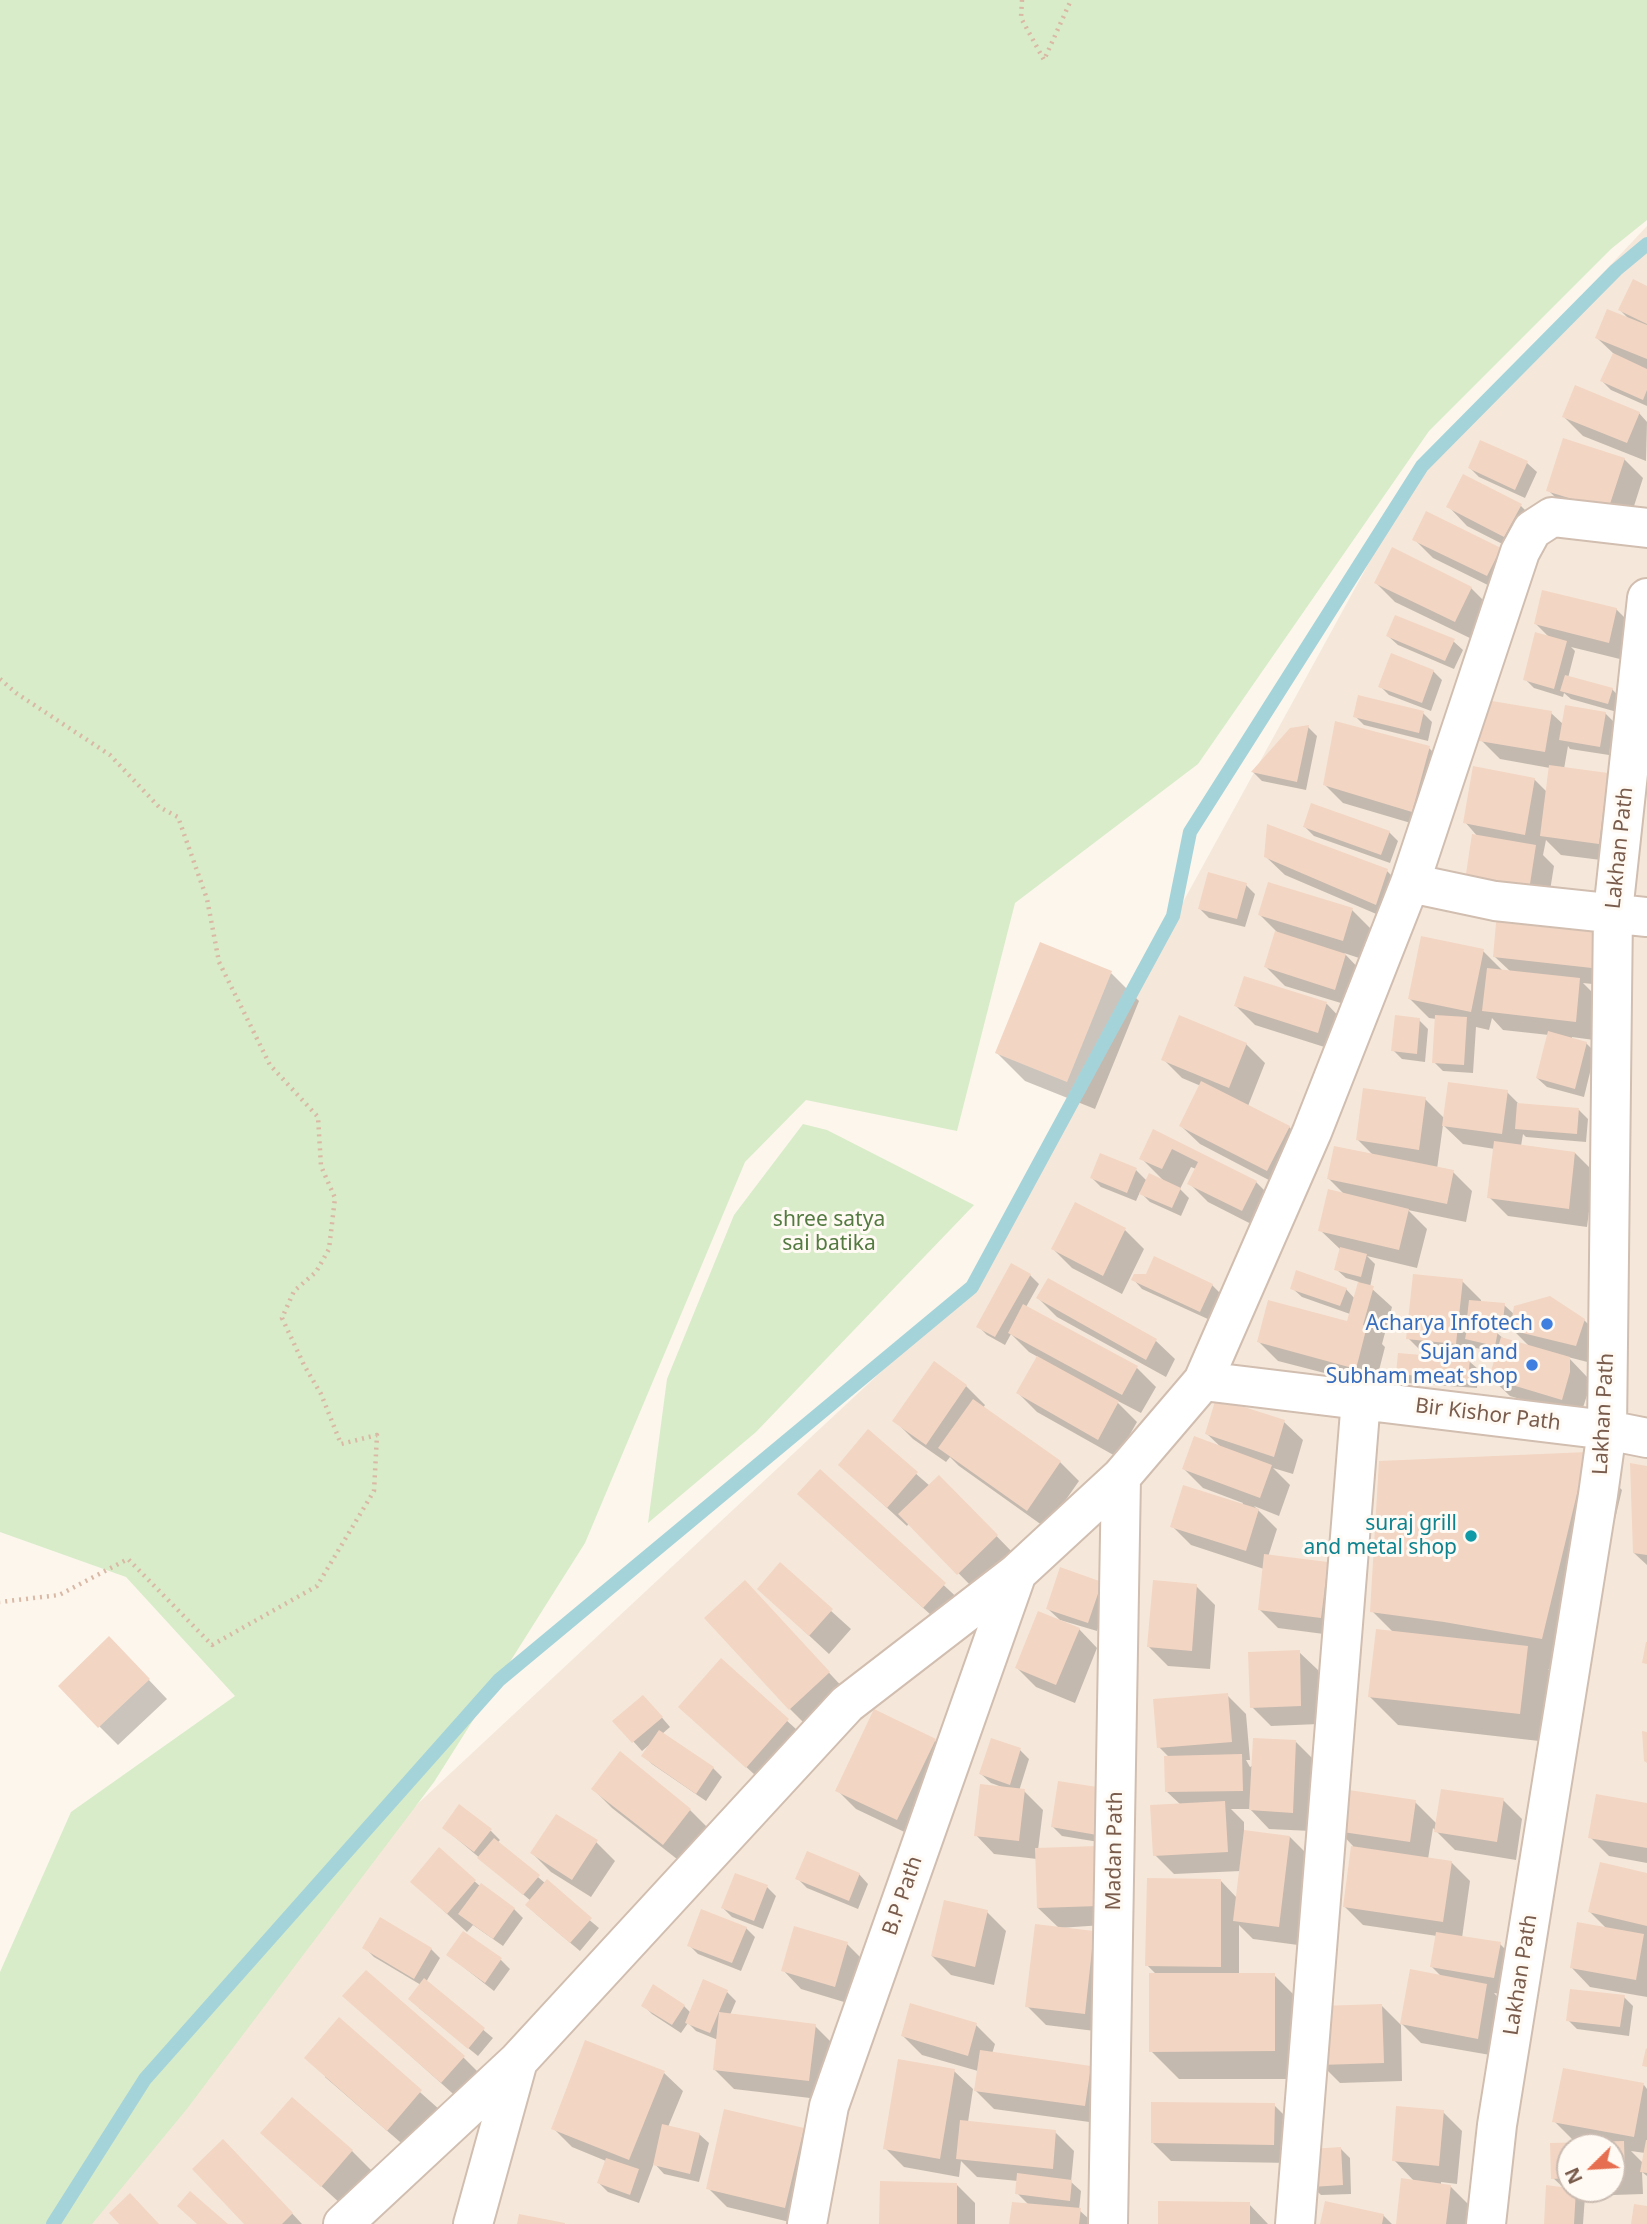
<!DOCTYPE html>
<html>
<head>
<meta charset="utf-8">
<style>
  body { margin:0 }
  #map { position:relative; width:1647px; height:2224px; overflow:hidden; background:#fdf6ec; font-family:"Noto Sans",sans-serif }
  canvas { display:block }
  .north { position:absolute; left:1556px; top:2133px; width:70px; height:70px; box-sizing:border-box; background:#fffaf3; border:2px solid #cabbb1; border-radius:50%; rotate:246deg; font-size:19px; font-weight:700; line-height:28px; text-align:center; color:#7a5c4d }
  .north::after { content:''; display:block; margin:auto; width:24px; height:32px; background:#e76f51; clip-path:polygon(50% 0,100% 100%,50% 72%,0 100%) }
</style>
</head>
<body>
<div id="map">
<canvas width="1647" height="2224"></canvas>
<div class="north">N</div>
</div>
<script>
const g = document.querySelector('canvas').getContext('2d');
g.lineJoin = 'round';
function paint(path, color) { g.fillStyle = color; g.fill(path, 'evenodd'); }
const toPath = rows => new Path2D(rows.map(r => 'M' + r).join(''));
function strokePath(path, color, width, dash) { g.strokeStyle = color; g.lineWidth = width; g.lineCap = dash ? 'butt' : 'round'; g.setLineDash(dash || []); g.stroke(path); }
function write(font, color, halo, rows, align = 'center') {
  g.font = font + ' "Noto Sans",sans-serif'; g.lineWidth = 6; g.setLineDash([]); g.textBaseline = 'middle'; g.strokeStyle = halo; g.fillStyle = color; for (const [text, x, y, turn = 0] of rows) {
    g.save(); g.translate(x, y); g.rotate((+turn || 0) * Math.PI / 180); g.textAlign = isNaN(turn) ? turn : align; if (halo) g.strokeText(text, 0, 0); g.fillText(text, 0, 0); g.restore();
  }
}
paint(toPath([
  [1647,226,1647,2224,46,2224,248,1962,972,1287,1422,466],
  [1570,2147,1612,2147,1612,2189,1570,2189]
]), '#f5e8da');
paint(toPath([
  [0,0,1647,0,1647,220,1611,249,1429,431,1198,764,1015,903,957,1131,806,1100,745,1162,585,1543,434,1782,186,2110,92,2224,0,2224,0,1972,71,1812,235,1696,126,1577,0,1532],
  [803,1124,827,1130,974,1205,756,1432,648,1523,667,1379,734,1215]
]), '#d8ecc9');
paint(toPath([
  [1647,288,1647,406,1611,390,1602,381,1614,354,1597,338,1632,322,1620,310],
  [1639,413,1647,422,1646,461,1583,436,1564,417],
  [1481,442,1527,463,1537,472,1525,498,1479,477,1470,468],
  [1624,459,1643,478,1627,528,1567,509,1548,490],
  [1521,506,1540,525,1524,555,1467,526,1449,507],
  [1414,539,1500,549,1519,568,1506,594,1433,558],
  [1376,583,1471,588,1490,607,1474,640,1395,602],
  [1616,609,1635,628,1628,661,1571,647,1575,651,1568,678,1612,689,1621,699,1617,712,1571,699,1564,693,1563,697,1534,688,1525,679,1550,638,1536,624],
  [1388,636,1453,641,1463,650,1454,669,1398,645],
  [1433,671,1442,680,1431,711,1389,695,1380,686],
  [1423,713,1432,722,1428,741,1364,725,1355,716],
  [1551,713,1564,725,1605,713,1614,722,1609,755,1570,749,1568,746,1564,769,1607,775,1626,794,1617,862,1561,855,1546,840,1543,855,1554,866,1546,915,1465,822,1534,779,1547,792,1550,768,1500,759,1481,740],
  [1308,727,1317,736,1306,790,1262,781,1253,772],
  [1429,748,1448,767,1431,829,1343,803,1324,784],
  [1305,827,1389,832,1398,841,1390,863,1314,836],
  [1265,856,1387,871,1406,890,1395,922,1285,875],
  [1246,885,1255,894,1245,927,1209,918,1200,909],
  [1352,910,1371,929,1362,959,1344,953,1364,974,1354,1007,1285,986,1266,967,1277,932,1260,915],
  [1597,925,1611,986,1583,983,1598,998,1594,1040,1572,1037,1572,1039,1586,1043,1595,1052,1584,1097,1547,1087,1537,1078,1549,1035,1503,1030,1492,1018,1489,1030,1476,1027,1473,1073,1443,1071,1434,1062,1436,1019,1429,1018,1410,999,1483,951,1502,970,1511,972,1494,956],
  [1111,973,1139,1001,1095,1109,1025,1081,997,1053],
  [1245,978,1327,1004,1345,1023,1337,1051,1255,1025,1236,1006],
  [1419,1020,1428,1029,1425,1062,1402,1059,1393,1050],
  [1246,1044,1265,1063,1248,1106,1289,1127,1308,1146,1286,1189,1200,1144,1181,1126,1201,1086,1182,1078,1163,1059],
  [1507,1092,1520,1105,1579,1110,1588,1119,1586,1142,1526,1137,1523,1134,1521,1146,1575,1153,1594,1172,1587,1227,1508,1216,1489,1197,1495,1149,1463,1144,1443,1125,1437,1169,1453,1172,1472,1191,1466,1222,1408,1210,1427,1229,1417,1268,1367,1256,1375,1264,1370,1287,1392,1307,1382,1344,1385,1347,1375,1386,1278,1361,1259,1342,1348,1323,1350,1314,1302,1297,1292,1288,1346,1289,1355,1299,1359,1282,1346,1278,1336,1269,1341,1250,1320,1230,1345,1195,1329,1179,1374,1156,1357,1139,1425,1099,1445,1119],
  [1154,1132,1256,1182,1275,1201,1261,1229,1208,1202,1189,1183,1196,1169,1191,1167,1180,1189,1189,1198,1181,1216,1150,1202,1140,1192,1136,1201,1101,1187,1092,1178,1136,1170,1147,1181,1165,1182,1141,1158],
  [1125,1230,1144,1249,1122,1294,1072,1268,1053,1249],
  [1155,1258,1212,1285,1222,1295,1210,1320,1142,1289,1133,1279,1147,1276],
  [1030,1275,1039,1284,1026,1307,1137,1368,1156,1387,1141,1413,1114,1399,1137,1422,1117,1457,1037,1412,1018,1393,1038,1357,1029,1352,1011,1334,1005,1345,987,1335,978,1326],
  [1049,1280,1156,1341,1175,1359,1166,1377,1057,1317,1038,1298],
  [1462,1281,1481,1300,1481,1302,1504,1305,1515,1315,1584,1320,1603,1339,1595,1364,1568,1357,1588,1378,1588,1392,1580,1417,1510,1396,1491,1378,1499,1353,1476,1348,1475,1362,1470,1362,1478,1369,1477,1388,1407,1383,1398,1374,1427,1357,1408,1338],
  [1478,1326,1512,1329,1530,1347,1504,1339,1497,1333,1478,1328],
  [934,1364,966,1386,985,1405,983,1408,1060,1462,1079,1481,1046,1528,959,1466,950,1457,946,1462,913,1439,894,1420],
  [1284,1422,1303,1440,1293,1474,1273,1468,1290,1485,1279,1516,1254,1506,1277,1529,1268,1557,1327,1564,1346,1583,1339,1636,1278,1628,1259,1609,1264,1569,1191,1545,1172,1526,1242,1505,1243,1503,1203,1488,1184,1469,1222,1448,1207,1434],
  [868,1432,930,1486,939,1477,1015,1555,977,1592,909,1523,907,1526,840,1465],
  [1586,1454,1622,1490,1578,1674,1548,1669,1555,1676,1548,1742,1398,1725,1370,1697,1393,1632,1372,1611],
  [1647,1468,1647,1565,1634,1553],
  [820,1471,963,1603,943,1626,818,1512],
  [780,1565,851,1629,829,1654,759,1589],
  [1061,1569,1110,1592,1097,1631,1060,1620,1048,1609],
  [1196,1586,1215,1605,1210,1669,1168,1666,1149,1647],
  [763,1602,847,1692,809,1728,790,1709],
  [1079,1629,1097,1648,1075,1703,1036,1687,1017,1668],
  [1299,1652,1318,1670,1319,1724,1271,1726,1252,1707],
  [128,1658,167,1699,118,1745,99,1726],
  [721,1661,807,1739,766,1785,700,1725],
  [1227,1695,1246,1714,1250,1760,1246,1760,1250,1767,1296,1742,1315,1761,1311,1831,1269,1829,1250,1809,1231,1809,1244,1822,1244,1831,1290,1837,1309,1856,1298,1945,1253,1939,1239,1925,1239,1975,1274,1975,1302,2003,1303,2079,1179,2079,1151,2051,1157,1975,1147,1965,1221,1881,1237,1898,1241,1871,1174,1874,1155,1855,1181,1805,1166,1791,1169,1757,1159,1747],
  [652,1706,670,1727,662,1734,713,1768,722,1777,706,1801,652,1764,643,1755,649,1745,642,1751,615,1721],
  [935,1741,953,1760,917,1838,856,1809,837,1790],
  [1020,1750,1029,1759,1019,1791,1024,1791,1043,1810,1038,1850,1118,1924,1059,1928,1038,1908,1037,1859,994,1854,976,1835,1002,1787,991,1783,981,1774],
  [620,1754,690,1810,709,1829,682,1863,612,1808,593,1789],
  [1060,1783,1105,1843,1062,1836,1053,1827],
  [1503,1800,1522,1819,1516,1860,1455,1850,1433,1828,1428,1859,1451,1862,1470,1881,1462,1938,1500,1944,1519,1963,1513,1996,1494,1993,1505,2005,1496,2056,1421,2043,1402,2024,1442,1977,1432,1967,1437,1936,1363,1925,1344,1906,1353,1846,1338,1830,1415,1802,1437,1824],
  [1647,1805,1647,1863,1609,1856,1590,1837],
  [444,1828,491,1831,500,1840,497,1843,599,1928,580,1951,536,1914,531,1901],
  [596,1842,615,1861,591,1897,551,1872,532,1853],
  [439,1850,481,1887,514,1909,523,1918,503,1946,473,1925,467,1932,412,1882],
  [859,1874,868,1884,858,1909,807,1888,798,1879],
  [1647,1874,1647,1997,1590,1987,1572,1968,1608,1930,1590,1912],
  [767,1887,776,1896,763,1929,732,1917,723,1908],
  [987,1912,1006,1931,994,1985,951,1975,932,1956],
  [746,1928,755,1937,741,1971,698,1954,689,1945],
  [1094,1933,1113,1952,1103,2032,1046,2025,1027,2006],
  [847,1944,866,1963,854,2005,801,1989,783,1970],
  [365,1948,431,1949,440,1958,426,1982,493,2038,478,2056,419,2008,421,1985,374,1957],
  [448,1955,501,1960,510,1969,494,1991],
  [727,1992,736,2001,730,2015,815,2026,834,2045,827,2100,734,2089,715,2070,718,2040,696,2031,688,2023,681,2033,652,2014,643,2005,684,2006,691,2013],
  [344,1996,463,2057,482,2076,461,2101],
  [1624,1997,1633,2006,1629,2036,1577,2029,1568,2020],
  [1382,2006,1401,2025,1402,2081,1340,2083,1321,2064],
  [339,2020,440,2110,407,2148,325,2077],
  [976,2025,995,2044,992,2054,1090,2068,1109,2086,1104,2124,994,2109,975,2090,978,2071,922,2055,903,2036],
  [954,2071,973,2089,968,2122,1055,2132,1074,2151,1071,2182,1081,2191,1079,2210,1089,2219,1089,2224,1011,2224,1029,2205,1017,2193,1018,2181,977,2177,961,2161,959,2177,904,2167,885,2148],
  [664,2073,683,2091,668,2127,699,2134,709,2143,699,2182,664,2174,654,2163,639,2203,608,2192,599,2183,606,2161,572,2147,553,2128],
  [1644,2085,1647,2089,1647,2176,1642,2172,1643,2194,1585,2196,1583,2224,1546,2224,1564,2188,1553,2178,1552,2145,1586,2142,1573,2140,1554,2121],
  [1570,2147,1612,2147,1612,2189,1570,2189],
  [1631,2151,1645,2153,1643,2163],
  [1274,2105,1293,2124,1292,2163,1171,2161,1152,2142],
  [1443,2112,1462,2131,1457,2184,1441,2182,1441,2185,1450,2186,1469,2205,1467,2224,1398,2224,1415,2182,1394,2160],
  [803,2129,822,2148,798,2224,727,2207,708,2188],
  [263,2133,352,2151,371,2170,341,2204],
  [1341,2149,1350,2158,1351,2194,1321,2195,1312,2186],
  [242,2160,302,2224,247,2224],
  [956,2184,975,2203,975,2224,880,2224],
  [1249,2204,1268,2224,1160,2224],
  [1383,2215,1392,2224,1322,2224]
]), '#0003');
strokePath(toPath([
  [53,2224,145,2079,499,1680,972,1287,1173,916,1190,832,1422,466,1616,270,1647,244]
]), '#a5d3da', 14);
paint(toPath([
  [1633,279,1647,286,1647,324,1618,310],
  [1607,309,1647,325,1647,359,1595,338],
  [1613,353,1647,369,1647,390,1643,400,1600,381],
  [1575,385,1640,412,1627,443,1562,417],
  [1563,438,1625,458,1608,510,1546,491],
  [1480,440,1528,461,1515,490,1468,468],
  [1463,474,1522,504,1504,537,1446,507],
  [1426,511,1501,548,1487,576,1412,540],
  [1392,547,1472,587,1455,622,1374,583],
  [1542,590,1617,608,1609,643,1534,624],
  [1395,615,1455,639,1445,661,1386,636],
  [1535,632,1567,641,1554,689,1523,680],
  [1391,653,1434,670,1422,703,1378,687],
  [1565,675,1613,688,1608,704,1560,691],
  [1358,695,1424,711,1419,733,1353,717],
  [1486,700,1552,711,1545,752,1479,741],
  [1565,705,1606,712,1600,747,1559,740],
  [1335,721,1430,746,1412,812,1323,785],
  [1309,725,1297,782,1251,772,1290,728],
  [1549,765,1608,773,1599,844,1540,836],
  [1473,766,1535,778,1525,835,1463,823],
  [1311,803,1390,831,1381,855,1303,827],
  [1267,824,1388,869,1376,905,1264,857],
  [1472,834,1536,845,1528,897,1464,887],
  [1208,872,1247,883,1237,919,1198,909],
  [1268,882,1353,908,1343,941,1258,915],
  [1497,912,1597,924,1592,968,1493,957],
  [1275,931,1346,954,1335,990,1264,967],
  [1421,936,1484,949,1471,1012,1408,999],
  [1040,942,1112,971,1067,1082,995,1053],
  [1487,968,1580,978,1576,1022,1482,1011],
  [1244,976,1327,1002,1318,1033,1234,1006],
  [1179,1015,1247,1043,1229,1088,1161,1060],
  [1395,1015,1420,1018,1417,1054,1391,1051],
  [1435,1015,1467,1017,1464,1065,1432,1063],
  [1548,1031,1587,1042,1575,1089,1536,1078],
  [1201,1081,1290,1126,1267,1171,1179,1126],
  [1448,1082,1508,1090,1502,1134,1442,1126],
  [1363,1088,1426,1097,1419,1150,1356,1140],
  [1517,1103,1579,1108,1577,1134,1515,1129],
  [1153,1129,1257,1181,1242,1211,1187,1184,1198,1162,1172,1149,1162,1169,1139,1159],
  [1494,1141,1575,1152,1569,1209,1487,1198],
  [1334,1146,1454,1170,1447,1204,1327,1179],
  [1100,1153,1137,1168,1127,1193,1090,1178],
  [1149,1173,1181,1188,1172,1208,1139,1194],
  [1328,1189,1409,1209,1399,1250,1318,1231],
  [1075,1202,1126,1228,1103,1276,1051,1249],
  [1340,1247,1367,1254,1361,1277,1334,1270],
  [1154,1256,1213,1284,1200,1312,1131,1280,1134,1274,1146,1274],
  [1011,1263,1031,1274,995,1337,976,1327],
  [1296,1270,1347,1288,1340,1306,1290,1289],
  [1413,1274,1463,1279,1456,1344,1406,1339],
  [1048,1278,1157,1339,1146,1360,1036,1298],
  [1358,1282,1374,1286,1363,1325,1367,1326,1356,1369,1257,1342,1268,1300,1347,1321],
  [1550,1296,1585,1319,1576,1346,1510,1330,1514,1306],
  [1469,1300,1505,1303,1503,1321,1467,1318],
  [1023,1304,1138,1366,1122,1395,1008,1333],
  [1468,1324,1498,1331,1495,1346,1465,1339],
  [1501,1337,1570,1357,1570,1372,1562,1400,1489,1378],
  [1398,1353,1470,1359,1468,1380,1396,1374],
  [1037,1356,1119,1401,1098,1440,1016,1393],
  [934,1361,967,1385,926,1445,892,1421],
  [1216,1398,1285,1420,1274,1457,1205,1434],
  [973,1399,1061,1461,1027,1511,938,1448],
  [868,1429,918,1472,887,1508,838,1465],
  [1194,1436,1272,1465,1260,1498,1182,1469],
  [1587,1452,1542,1639,1444,1622,1370,1612,1379,1461],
  [1630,1463,1647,1466,1647,1555,1633,1553],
  [820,1469,946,1583,923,1608,797,1494],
  [939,1475,998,1535,957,1575,898,1514],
  [1183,1485,1259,1509,1246,1551,1170,1527],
  [1264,1554,1328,1562,1321,1618,1258,1610],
  [780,1562,833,1609,809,1636,757,1589],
  [1060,1567,1102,1582,1088,1623,1046,1609],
  [745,1580,830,1672,789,1710,704,1618],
  [1153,1580,1197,1584,1192,1651,1147,1647],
  [1038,1611,1080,1628,1056,1685,1015,1668],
  [1376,1629,1528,1646,1520,1714,1368,1697],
  [109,1636,150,1679,98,1728,58,1686],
  [1646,1642,1647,1642,1647,1664,1642,1663],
  [1300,1650,1301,1706,1250,1708,1248,1652],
  [721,1658,789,1719,746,1768,678,1707],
  [1228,1693,1232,1742,1157,1748,1153,1699],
  [643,1695,663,1717,632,1743,612,1721],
  [874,1709,936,1739,897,1820,835,1791],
  [659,1730,714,1767,696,1794,641,1756],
  [1642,1731,1647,1732,1647,1763,1644,1761],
  [991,1738,1021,1748,1010,1785,979,1774],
  [1253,1738,1296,1740,1293,1813,1249,1810],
  [620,1751,691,1809,663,1845,591,1789],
  [1242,1754,1243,1791,1165,1792,1164,1756],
  [1058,1781,1104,1788,1097,1835,1051,1827],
  [980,1784,1025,1789,1019,1841,974,1836],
  [1342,1789,1416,1800,1410,1842,1336,1831],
  [1441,1789,1504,1798,1497,1842,1434,1832],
  [1596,1794,1647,1803,1647,1848,1588,1838],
  [1225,1801,1228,1852,1153,1856,1150,1805],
  [459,1804,492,1829,474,1852,442,1828],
  [556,1814,598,1840,572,1880,530,1853],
  [1244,1830,1290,1836,1279,1927,1233,1921],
  [494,1838,540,1875,523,1895,477,1858],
  [1098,1846,1099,1906,1037,1908,1035,1848],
  [1351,1846,1452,1861,1443,1922,1343,1907],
  [439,1847,476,1880,447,1914,410,1882],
  [807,1851,860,1873,849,1901,795,1879],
  [1600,1862,1647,1873,1647,1926,1588,1912],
  [735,1873,768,1885,754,1921,721,1908],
  [1147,1878,1221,1879,1221,1967,1145,1966],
  [547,1879,592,1918,570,1943,525,1905],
  [481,1883,515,1908,493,1939,458,1914],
  [944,1900,988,1910,975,1967,931,1956],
  [701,1909,747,1927,732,1963,687,1946],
  [380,1917,432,1948,414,1979,362,1948],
  [1577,1922,1644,1934,1636,1980,1570,1968],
  [1035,1924,1094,1931,1085,2014,1025,2007],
  [794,1926,848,1942,835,1987,781,1971],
  [463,1931,502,1958,485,1983,446,1955],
  [1436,1932,1501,1942,1494,1978,1430,1967],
  [1410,1969,1487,1984,1478,2039,1400,2024],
  [366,1970,465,2056,441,2083,342,1996],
  [1149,1973,1275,1973,1275,2051,1149,2052],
  [424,1978,485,2028,468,2049,408,1999],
  [703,1979,728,1990,710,2033,685,2023],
  [653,1984,685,2005,672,2025,641,2006],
  [1570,1989,1625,1995,1620,2027,1566,2021],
  [910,2003,977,2023,968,2056,901,2036],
  [1382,2004,1384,2063,1319,2065,1317,2006],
  [719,2012,816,2024,809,2081,713,2070],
  [339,2017,422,2090,387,2131,304,2058],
  [585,2040,665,2071,629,2160,551,2129],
  [1646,2048,1647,2049,1647,2067,1642,2066],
  [980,2050,1091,2066,1085,2106,974,2091],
  [898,2059,955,2069,940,2159,883,2149],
  [1563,2068,1644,2083,1634,2137,1552,2122],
  [292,2097,353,2150,321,2187,260,2133],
  [1151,2102,1275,2103,1274,2145,1151,2143],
  [1396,2106,1444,2110,1439,2166,1392,2161],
  [724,2109,804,2128,785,2208,706,2189],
  [960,2120,1056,2130,1053,2169,956,2159],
  [662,2124,700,2133,690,2174,653,2165],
  [223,2139,293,2213,282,2224,244,2224,192,2169],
  [1646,2140,1647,2140,1647,2173,1640,2172],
  [1624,2141,1625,2176,1612,2177,1612,2147,1570,2147,1570,2178,1551,2179,1550,2143],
  [1341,2147,1343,2185,1311,2187,1309,2149],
  [606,2158,639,2169,630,2195,597,2183],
  [1017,2173,1072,2180,1070,2201,1015,2194],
  [1401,2178,1451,2185,1446,2224,1396,2224],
  [880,2181,957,2183,957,2224,879,2224],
  [1546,2185,1576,2189,1574,2224,1544,2224],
  [190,2191,228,2224,197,2224,177,2206],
  [130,2193,159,2224,119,2224,109,2213],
  [1158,2201,1250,2202,1250,2224,1158,2224],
  [1325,2201,1384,2214,1382,2224,1320,2224],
  [1012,2202,1081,2208,1079,2224,1009,2224],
  [1634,2204,1647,2206,1647,2224,1631,2224],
  [519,2214,565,2223,565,2224,517,2224]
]), '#f3d5c3');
const street = toPath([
  [1410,883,1495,901,1647,917],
  [1203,1381,1607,1430,1647,1438],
  [343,2224,518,2061,847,1704,1017,1573,1121,1477,1203,1381,1312,1132,1410,883,1520,552,1532,530,1552,517,1647,528],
  [473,2224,518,2061],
  [807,2224,829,2106,1017,1573],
  [1108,2224,1121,1477],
  [1295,2224,1361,1399],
  [1486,2224,1497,2125,1598,1495,1607,1430,1613,912,1647,598]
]);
strokePath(street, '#d1beb0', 42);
strokePath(toPath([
  [1022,0,1021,18,1044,60,1071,0],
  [0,679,16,693,110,755,159,807,178,817,207,899,219,962,270,1065,318,1117,321,1166,335,1198,329,1249,316,1272,294,1291,282,1318,304,1365,321,1394,341,1444,377,1435,374,1491,317,1586,212,1645,128,1559,59,1595,0,1602]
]), '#d9b8a5', 4.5, [2, 5]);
strokePath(street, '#fff', 38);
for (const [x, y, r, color] of [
  [1547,1324,7,"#3f7fe0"],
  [1532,1365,7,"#3f7fe0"],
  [1471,1536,7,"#0f9aa8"]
]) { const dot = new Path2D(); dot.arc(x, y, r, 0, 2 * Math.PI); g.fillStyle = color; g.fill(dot); strokePath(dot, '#fffaf3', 2.5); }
write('21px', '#7a5c4d', '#fffaf3', [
  ["Lakhan Path",1620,848,-84],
  ["Lakhan Path",1604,1414,-87],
  ["Bir Kishor Path",1488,1415,7],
  ["Madan Path",1115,1851,-89],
  ["B.P Path",903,1896,-71],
  ["Lakhan Path",1521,1975,-81]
]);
write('21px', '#537a41', '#fffaf3', [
  ["shree satya",829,1220],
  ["sai batika",829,1244]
]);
write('21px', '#366cbe', '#fffaf3', [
  ["Acharya Infotech",1533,1324],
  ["Sujan and",1518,1353],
  ["Subham meat shop",1518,1377]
], 'right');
write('21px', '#0d838f', '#fffaf3', [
  ["suraj grill",1457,1524],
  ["and metal shop",1457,1548]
], 'right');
</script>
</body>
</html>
